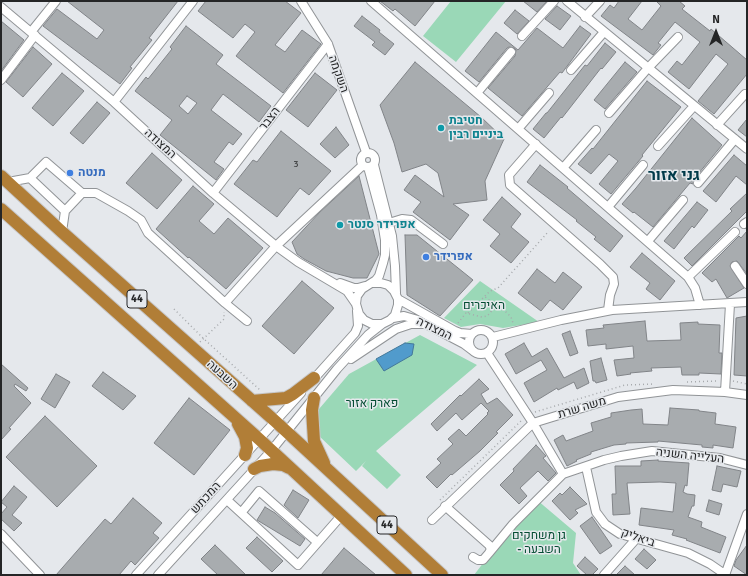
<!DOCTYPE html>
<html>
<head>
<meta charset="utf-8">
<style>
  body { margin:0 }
  #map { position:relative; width:748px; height:576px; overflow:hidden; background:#e5e8ec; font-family:Signika,sans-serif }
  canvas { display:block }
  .frame { position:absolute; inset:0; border:2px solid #242526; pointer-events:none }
  .north { position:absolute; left:696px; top:12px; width:40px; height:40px; -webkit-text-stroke:3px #e5e8ec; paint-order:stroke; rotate:0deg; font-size:11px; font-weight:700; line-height:16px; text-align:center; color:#242526 }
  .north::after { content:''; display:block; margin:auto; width:14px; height:18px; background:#242526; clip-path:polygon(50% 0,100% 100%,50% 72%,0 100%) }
</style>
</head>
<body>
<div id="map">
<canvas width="748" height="576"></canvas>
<div class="frame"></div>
<div class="north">N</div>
</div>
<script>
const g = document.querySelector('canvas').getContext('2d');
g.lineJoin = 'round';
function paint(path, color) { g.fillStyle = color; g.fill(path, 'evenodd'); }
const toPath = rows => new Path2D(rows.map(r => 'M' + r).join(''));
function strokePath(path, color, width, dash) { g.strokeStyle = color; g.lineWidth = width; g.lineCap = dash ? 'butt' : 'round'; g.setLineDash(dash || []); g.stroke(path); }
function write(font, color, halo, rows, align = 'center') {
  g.font = font + ' Signika,Heebo,sans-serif'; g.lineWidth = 3; g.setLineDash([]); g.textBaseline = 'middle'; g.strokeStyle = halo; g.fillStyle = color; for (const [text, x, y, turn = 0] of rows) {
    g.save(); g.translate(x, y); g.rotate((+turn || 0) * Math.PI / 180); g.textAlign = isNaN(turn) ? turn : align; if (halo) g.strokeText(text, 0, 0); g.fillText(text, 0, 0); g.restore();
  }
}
paint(toPath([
  [451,1,506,1,456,62,423,36],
  [480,281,539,322,503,328,480,324,461,327,444,318],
  [420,335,477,365,376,451,401,475,387,489,362,466,366,461,356,471,318,435,319,409,349,374],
  [537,500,576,533,573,563,581,575,474,575,513,524]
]), '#9ad8b7');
const water = toPath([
  [405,343,414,344,412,355,384,371,376,359,405,343]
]);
paint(water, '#519bcc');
strokePath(water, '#44789a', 1);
const building = toPath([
  [67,1,178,1,149,38,152,40,130,67,132,68,120,84,43,26,57,9,97,39,104,30,67,1],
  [206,1,285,1,301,13,275,45,285,52,302,30,321,44,283,93,236,56,255,32,245,24,233,38,198,11,206,1],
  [380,1,435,1,415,26,395,9,393,11,380,1],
  [523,1,547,1,537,12,523,1],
  [619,1,642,1,628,19,642,30,661,6,656,1,679,1,685,6,682,9,710,31,711,29,747,60,747,74,714,114,698,101,728,64,716,54,689,89,668,72,677,61,682,65,700,42,675,22,658,43,661,45,653,55,601,16,610,5,614,8,619,1],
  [557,6,571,16,560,30,545,19,557,6],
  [515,10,529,21,517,34,504,23,515,10],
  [362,16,380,30,379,32,394,44,385,55,372,45,375,42,354,26,362,16],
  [1,21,24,40,1,71,1,21],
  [186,26,223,55,216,64,271,106,259,122,223,94,211,110,242,134,233,145,229,142,214,162,224,169,216,180,160,135,172,120,135,91,146,77,148,79,172,49,170,47,186,26],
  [187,96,197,103,188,114,179,106,187,96],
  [580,26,591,34,562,73,560,72,522,116,488,88,515,56,516,50,514,48,509,47,507,48,479,82,465,71,496,32,518,50,537,28,563,48,580,26],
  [605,43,616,52,602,69,601,68,562,118,561,117,544,138,533,129,546,113,547,113,585,65,587,66,605,43],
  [33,47,52,64,23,97,6,82,33,47],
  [415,62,481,117,504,139,485,181,487,200,453,204,469,215,450,240,413,212,421,202,404,190,415,175,444,197,438,173,426,164,402,172,394,143,380,105,415,62],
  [625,62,637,72,605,109,594,100,625,62],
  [62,73,84,91,53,126,32,108,62,73],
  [315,73,337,90,308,127,286,110,315,73],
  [647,81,681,107,642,155,643,156,611,194,599,184,618,161,609,154,591,174,578,164,592,148,593,149,647,81],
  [97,102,110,113,83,144,70,133,97,102],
  [692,118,722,145,694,179,693,184,690,183,653,227,634,212,633,213,622,204,636,188,692,118],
  [747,119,747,137,738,130,747,119],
  [336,127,349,145,335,158,320,144,336,127],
  [281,131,331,171,309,195,300,188,277,217,234,184,253,160,257,162,281,131],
  [152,153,182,180,157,209,126,183,152,153],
  [734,155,747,166,747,185,736,176,716,202,703,191,734,155],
  [540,165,568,187,567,188,623,236,610,252,594,239,596,237,576,221,577,220,527,182,540,165],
  [359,176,379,254,367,278,353,278,326,271,304,259,297,254,292,242,320,212,359,176],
  [193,186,214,204,199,221,214,234,228,218,263,248,226,289,189,257,188,258,156,229,193,186],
  [747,193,747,211,692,266,684,258,732,211,730,209,747,193],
  [502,197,521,214,511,227,529,242,511,263,490,246,500,234,483,220,502,197],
  [697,202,708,210,694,228,692,226,674,249,664,241,697,202],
  [747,231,747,274,737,261,732,262,730,266,744,288,727,298,716,279,712,282,702,273,739,236,741,238,747,231],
  [405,235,417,235,473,280,440,316,407,295,405,235],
  [642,253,675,281,660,300,646,289,650,283,630,267,642,253],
  [537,269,555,283,563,272,582,287,563,310,550,300,541,311,518,293,537,269],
  [302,281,334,308,294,354,262,326,302,281],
  [747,316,747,376,734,375,736,318,747,316],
  [645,321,647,341,681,340,680,323,698,322,698,324,720,325,719,353,722,353,721,374,699,373,699,375,682,375,681,367,651,368,652,371,630,373,631,374,617,376,614,360,634,358,633,346,606,349,606,344,588,346,586,330,604,328,603,325,645,321],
  [570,331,578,353,570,356,562,334,570,331],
  [524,343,532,357,547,348,564,378,584,368,589,383,577,389,574,382,558,390,557,388,534,402,524,383,547,370,541,360,516,374,505,354,524,343],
  [601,358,607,380,596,383,595,381,593,381,590,361,601,358],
  [1,364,28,388,26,391,15,384,14,386,31,403,9,428,11,429,1,440,1,364],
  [103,372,136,396,123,410,92,386,103,372],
  [56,374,70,382,55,408,41,399,56,374],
  [479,379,489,389,481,394,487,404,497,398,513,415,496,432,498,433,480,451,452,475,451,474,437,488,426,477,441,463,437,459,453,444,448,439,459,429,466,436,488,414,487,413,489,411,481,403,462,420,456,413,437,431,431,424,460,395,461,396,479,379],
  [189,398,230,430,194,475,154,443,189,398],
  [670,408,699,410,699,411,716,413,715,424,736,427,733,448,713,445,713,448,702,447,702,445,658,441,658,442,626,443,626,444,614,445,591,452,591,454,576,460,577,461,567,466,554,440,563,435,566,441,593,431,591,423,611,417,611,413,631,410,642,409,643,424,668,425,670,408],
  [45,416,97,466,57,507,6,457,45,416],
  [536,445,546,456,543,458,556,473,548,481,538,471,520,488,527,496,519,504,500,485,514,471,513,469,536,445],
  [658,460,658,461,689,463,687,486,685,485,683,492,687,494,695,495,694,506,692,506,688,517,702,522,701,527,726,537,720,553,686,540,687,539,672,535,674,530,639,525,641,508,673,512,676,483,660,482,627,483,630,514,613,515,612,494,616,494,615,466,641,466,641,461,658,460],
  [717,466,741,471,737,487,723,484,721,492,712,490,717,466],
  [14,486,27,497,12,515,22,523,14,531,1,519,1,514,7,507,1,502,14,486],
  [570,487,587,504,575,510,578,513,570,520,552,501,560,493,562,495,570,487],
  [293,490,309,500,298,518,284,505,293,490],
  [133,498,162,523,153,533,159,538,135,565,131,561,119,575,56,575,105,519,111,524,133,498],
  [709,500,722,504,719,515,706,511,709,500],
  [265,507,275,513,305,539,300,546,257,520,265,507],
  [592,517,612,546,600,554,580,526,592,517],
  [257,537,283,561,272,572,246,548,257,537],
  [215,545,246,575,218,575,201,559,215,545],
  [747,545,747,575,734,566,736,560,747,545],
  [344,548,376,575,321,575,344,548],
  [644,549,656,560,647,569,635,559,644,549],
  [585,557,598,569,592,575,587,575,577,566,585,557],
  [625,566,635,575,616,575,625,566]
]);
paint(building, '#a8acaf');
strokePath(building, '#818488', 1);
const minor = toPath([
  [301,1,328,44,366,152],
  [371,1,688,277,695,288,700,305],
  [567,1,747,149],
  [1,7,114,102,213,193,276,246,298,262,347,291,356,304],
  [585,17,600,1],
  [31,32,56,1],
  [522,36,554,1],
  [571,70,604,32],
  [1,80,35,35],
  [477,93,511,52],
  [114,102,193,1],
  [609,113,648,68,678,37],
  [717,125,745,94],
  [518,129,549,93],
  [536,144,509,175,510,185,600,264,613,277,614,284,610,295,608,310],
  [658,146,694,106],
  '361 160a7 7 0 1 1 14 0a7 7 0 1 1-14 0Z',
  [374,165,392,236,395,266,396,293],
  [368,167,381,215,385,240,385,255,383,263,379,276,376,280,362,289,357,296,356,304,359,314,364,320,372,324,382,324,390,320,395,315,398,305,398,299,394,291,388,285,381,283,372,283],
  [563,168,596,130],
  [30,178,46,162,82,193,65,211],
  [8,182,30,178,65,211,62,232],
  [698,183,735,139],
  [82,193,96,193,128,211,141,220,148,233,225,303,247,321],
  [213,193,328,44],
  [608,207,643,165],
  [389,223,402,219,411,220,443,244],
  [744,224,747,222],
  [648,241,683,200],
  [735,266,747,284],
  [688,277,735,232],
  [340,283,354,288,358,288,365,286],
  [398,299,455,331,460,333,472,334],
  [225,303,276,246,363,165],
  [393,318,404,316,418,320,464,344,472,350],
  '469 342a12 12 0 1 1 24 0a12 12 0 1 1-24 0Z',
  [493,337,561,320,612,310,747,302],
  [487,353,533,423,563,474],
  [351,359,396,329,411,324,425,324],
  [311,382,355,333,358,326,357,311],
  [725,392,730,304],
  [586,467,596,512,605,524,620,534,688,553,710,564,726,575],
  [227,500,298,565,341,516],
  [445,506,489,545,491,549,489,553,483,560,478,560,473,557],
  [241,513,259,491,317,542],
  [432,520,533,423,618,397,673,390,725,392,747,395],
  [1,534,40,575],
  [489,553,513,524,563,474,604,460,621,456,652,451,720,458,747,465],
  [136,575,301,393],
  [158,575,271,451,337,369,368,335,382,324],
  [604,575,636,539],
  [725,575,747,514]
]);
const highway = toPath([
  [1,176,62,232,275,421,442,575],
  [1,209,259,439,406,575],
  [314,398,312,410,314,441,324,463],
  [252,401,286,398,293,394,314,378],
  [238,424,245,437,247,448,245,455],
  [254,469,260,466,273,464,283,465,289,468]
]);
strokePath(minor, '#919497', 10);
strokePath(highway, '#c6c6c7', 14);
strokePath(toPath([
  [491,306,504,310,511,317,513,323],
  [174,309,204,339,260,390],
  [468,313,490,291,498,288,549,231],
  [458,323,466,313,482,317,487,316,491,312,491,306,489,300,484,296],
  [200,342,224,319,224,312],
  [733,381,747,384],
  [687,382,717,381],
  [535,412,625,385,655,384],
  [440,500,522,420]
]), '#a6a9ac', 1.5, [1, 3]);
strokePath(minor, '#fff', 8);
strokePath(highway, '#b17e37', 12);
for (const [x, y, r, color] of [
  [441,128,4,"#0f9aa8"],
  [70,173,4,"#3f7fe0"],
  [340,225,4,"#0f9aa8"],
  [426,257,4,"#3f7fe0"]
]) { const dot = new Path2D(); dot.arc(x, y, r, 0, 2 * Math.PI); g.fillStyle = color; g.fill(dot); strokePath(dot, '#e5e8ec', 1.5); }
write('10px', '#454748', null, [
  ["3",296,164]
]);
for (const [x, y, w] of [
  [137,299,20],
  [387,525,20]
]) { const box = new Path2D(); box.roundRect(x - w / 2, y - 9, w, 18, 3); g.fillStyle = '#e5e8ec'; g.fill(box); strokePath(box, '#242526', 1); }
write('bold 11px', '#242526', null, [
  ["44",137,299],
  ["44",387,525]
]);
write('12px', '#242526', '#e5e8ec', [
  ["השקמה",338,74,70],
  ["הצבר",270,119,-52],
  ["המצודה",160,144,42],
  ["המצודה",434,329,26],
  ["השבעה",222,375,42],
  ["משה שרת",582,408,-17],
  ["העלייה השניה",690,456,6],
  ["המכתש",206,498,-48],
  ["ביאליק",638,538,19]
]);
write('bold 12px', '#0d838f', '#e5e8ec', [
  ["חטיבת",449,121],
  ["ביניים רבין",449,135],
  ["אפרידר סנטר",348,225]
], 'left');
write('bold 12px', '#366cbe', '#e5e8ec', [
  ["מנטה",78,173],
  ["אפרידר",434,257]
], 'left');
write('12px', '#034c32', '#e5e8ec', [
  ["האיכרים",484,306],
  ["פארק אזור",372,404],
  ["גן משחקים",539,536],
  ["- השבעה",539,550]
]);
write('bold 16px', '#013a4a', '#e5e8ec', [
  ["גני אזור",674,176]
]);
</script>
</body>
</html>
